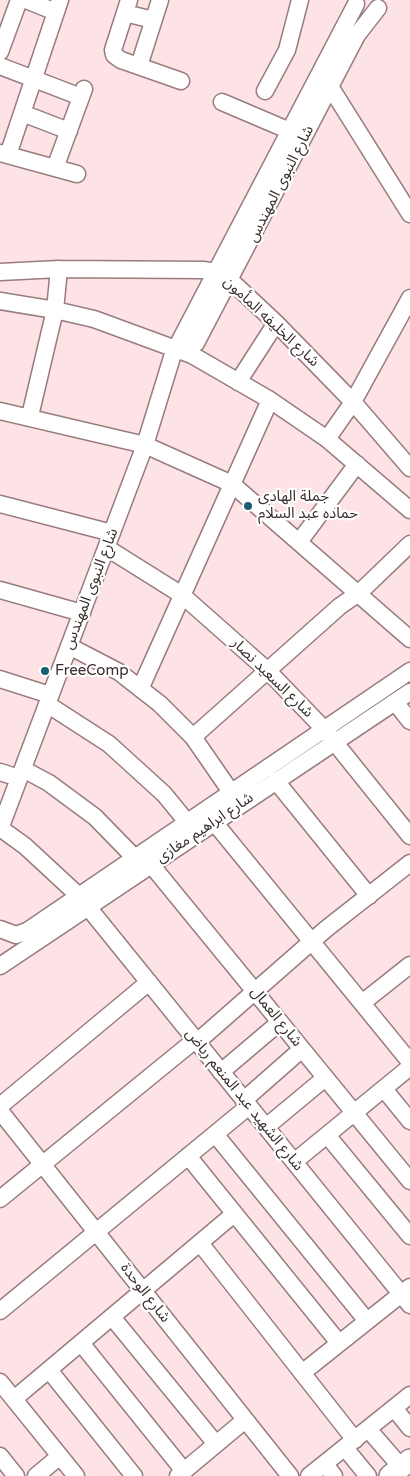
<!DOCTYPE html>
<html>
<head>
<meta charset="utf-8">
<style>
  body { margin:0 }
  canvas { display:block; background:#fde3e5 }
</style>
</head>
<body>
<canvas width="410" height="1476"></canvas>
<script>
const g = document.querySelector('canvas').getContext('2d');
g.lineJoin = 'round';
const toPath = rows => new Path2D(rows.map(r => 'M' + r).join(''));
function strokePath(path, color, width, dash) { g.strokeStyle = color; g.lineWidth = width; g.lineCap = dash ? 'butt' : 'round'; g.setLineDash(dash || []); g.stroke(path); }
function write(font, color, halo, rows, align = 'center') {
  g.font = font + ' "Varela Round","Noto Sans Arabic",sans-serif'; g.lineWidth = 4.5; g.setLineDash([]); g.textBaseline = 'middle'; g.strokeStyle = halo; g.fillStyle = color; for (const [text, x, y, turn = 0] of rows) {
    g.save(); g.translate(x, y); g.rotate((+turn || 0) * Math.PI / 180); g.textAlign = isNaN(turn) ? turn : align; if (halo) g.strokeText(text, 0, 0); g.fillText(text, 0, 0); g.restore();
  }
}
const minor = toPath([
  [26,0,56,12],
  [129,0,113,50,114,55,121,60,181,81],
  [125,13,153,20],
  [0,52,19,0],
  [0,66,81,97],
  [139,66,160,0],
  [326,80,410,214],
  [265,91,287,50,300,0],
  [222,102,290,131],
  [22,113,69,131],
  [0,153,77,174],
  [8,155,60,0],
  [55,168,84,89],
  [0,272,59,269,203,270,216,272,230,280,276,323,353,402,410,468],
  [0,301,55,310,94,319,192,355,270,400,327,439,410,510],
  [176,347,185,349,196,343,357,35,378,8],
  [238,382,276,323],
  [0,411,145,445,232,484,410,639],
  [30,416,55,310,59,269],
  [327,439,353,402,410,298],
  [0,504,112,533],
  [299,542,357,464],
  [107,548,182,595,268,671,324,729,410,836],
  [0,590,82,613],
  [69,646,119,672,160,704,193,737,231,792],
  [0,679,50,695],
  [141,687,270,400],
  [395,702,410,721],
  [47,704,109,744,164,794,187,822],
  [193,737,340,606,359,593,410,544],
  [23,769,49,783,95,817,135,858],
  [0,772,19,778],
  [276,781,369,896],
  [214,822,410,1062],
  [0,828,25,846,79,896,410,1305],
  [0,829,145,445,173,354,356,4],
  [144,856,410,1181],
  [0,929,16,935,27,931,410,671],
  [0,966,410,692],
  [362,1003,410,965],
  [197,1042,326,929,410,863],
  [221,1072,280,1022],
  [384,1089,410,1121],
  [244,1100,302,1049],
  [0,1106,149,982],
  [0,1111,290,1476],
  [266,1127,325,1078],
  [215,1134,367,1321],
  [327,1135,410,1236],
  [188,1156,339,1343],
  [294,1162,410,1067],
  [0,1199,195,1040],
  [200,1243,355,1440],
  [0,1311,249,1106],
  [112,1317,216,1444],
  [81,1343,184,1471],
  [49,1370,134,1476],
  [302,1373,410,1287],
  [0,1382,76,1476],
  [14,1399,234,1214],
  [394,1408,410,1428],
  [368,1429,401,1467],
  [345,1448,368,1476],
  [0,1456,16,1476],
  [325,1464,334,1476],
  [36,1476,60,1456],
  [178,1476,245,1420],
  [309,1476,410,1395]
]);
const major = toPath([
  [390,1476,410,1460]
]);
strokePath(minor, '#987c7e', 19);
strokePath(major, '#987c7e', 24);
strokePath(minor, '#fff', 16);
strokePath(major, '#fff', 21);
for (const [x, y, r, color] of [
  [248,506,5,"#1a5f71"],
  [45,671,5,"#1a5f71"]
]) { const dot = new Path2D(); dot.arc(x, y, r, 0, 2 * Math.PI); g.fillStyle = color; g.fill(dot); strokePath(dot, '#fff', 2); }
write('15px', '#392d2e', '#fff', [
  ["شارع النبوى المهندس",281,184,-63],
  ["شارع الخليفه المأمون",271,322,43],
  ["شارع النبوى المهندس",91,589,-69],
  ["شارع السعيد نصار",272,678,44],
  ["شارع ابراهيم مغازى",205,828,-34],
  ["شارع العمال",276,1017,51],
  ["شارع الشهيد عبد المنعم رياض",244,1100,51],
  ["شارع الوحدة",145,1293,52]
]);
write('15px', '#392d2e', '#fff', [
  ["جملة الهادى",258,497],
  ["حماده عبد السلام",258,514],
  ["FreeComp",55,671]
], 'left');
</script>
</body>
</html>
